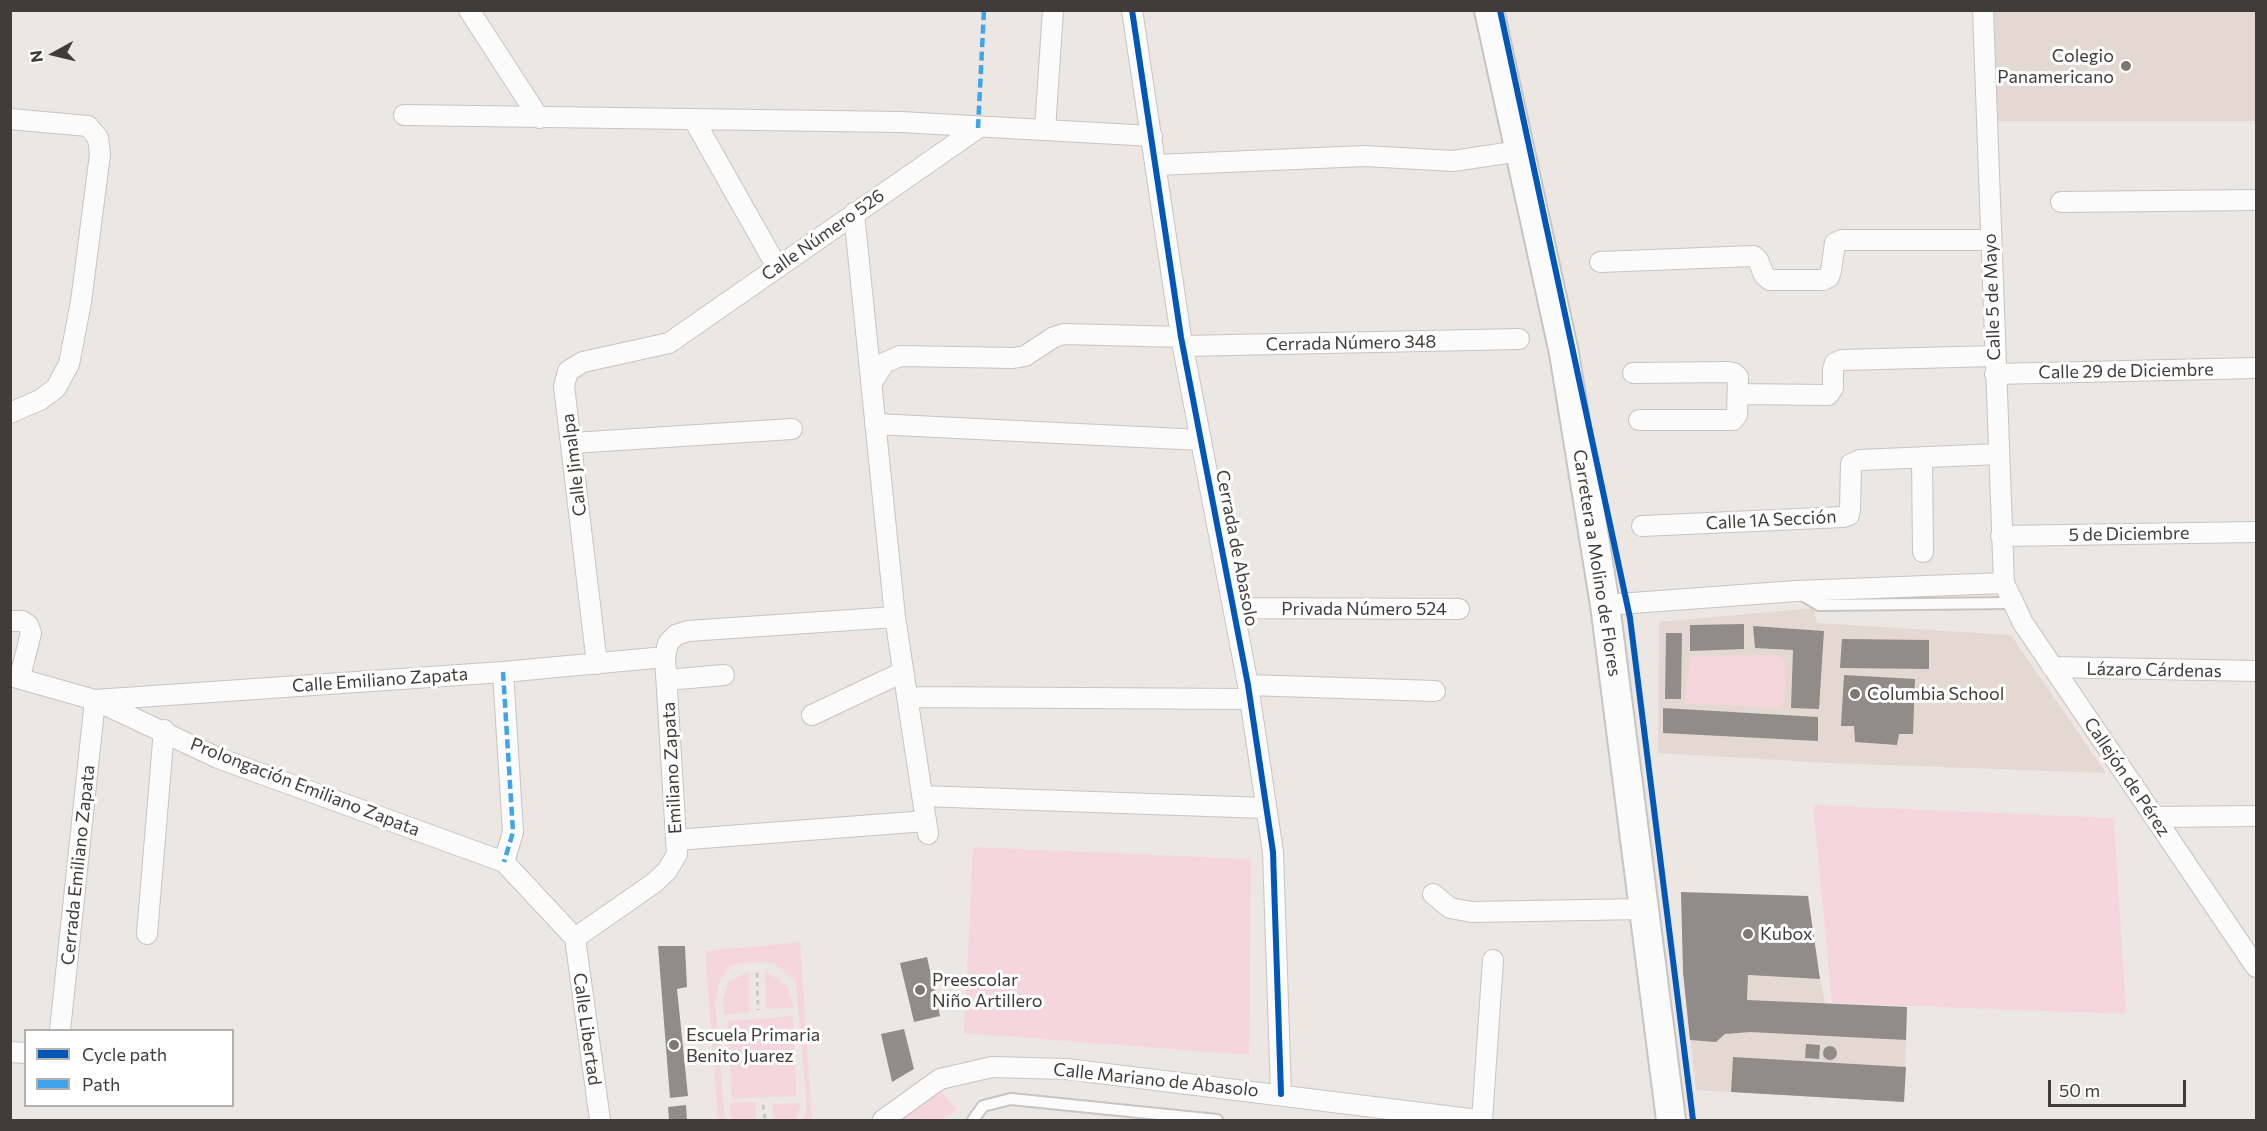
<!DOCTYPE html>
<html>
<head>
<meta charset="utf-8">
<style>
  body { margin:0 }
  #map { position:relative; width:2267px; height:1131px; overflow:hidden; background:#ece7e3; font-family:Commissioner,sans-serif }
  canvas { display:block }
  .frame { position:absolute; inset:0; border:12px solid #403c39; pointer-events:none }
  .legend { position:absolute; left:24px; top:1029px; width:210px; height:78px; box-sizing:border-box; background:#fff; border:2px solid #b3b1b0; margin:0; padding:8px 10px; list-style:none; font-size:18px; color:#403c39 }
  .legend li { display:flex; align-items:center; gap:12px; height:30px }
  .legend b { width:30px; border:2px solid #b3b1b0 }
  .north { position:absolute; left:24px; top:24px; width:60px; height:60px; -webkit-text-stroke:4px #fff; paint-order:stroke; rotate:262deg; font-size:16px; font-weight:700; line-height:24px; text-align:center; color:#403c39 }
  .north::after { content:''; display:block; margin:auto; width:21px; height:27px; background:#403c39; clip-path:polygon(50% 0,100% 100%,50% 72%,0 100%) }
  .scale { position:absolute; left:2048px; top:1080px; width:138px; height:27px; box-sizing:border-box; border:3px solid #403c39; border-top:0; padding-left:8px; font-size:18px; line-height:21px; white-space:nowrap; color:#403c39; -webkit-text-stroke:4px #fff; paint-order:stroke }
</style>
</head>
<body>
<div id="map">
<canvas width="2267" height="1131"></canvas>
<div class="frame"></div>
<ul class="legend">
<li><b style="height:8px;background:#0057b8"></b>Cycle path</li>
<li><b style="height:8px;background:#3fa4ec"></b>Path</li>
</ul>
<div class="north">N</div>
<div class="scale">50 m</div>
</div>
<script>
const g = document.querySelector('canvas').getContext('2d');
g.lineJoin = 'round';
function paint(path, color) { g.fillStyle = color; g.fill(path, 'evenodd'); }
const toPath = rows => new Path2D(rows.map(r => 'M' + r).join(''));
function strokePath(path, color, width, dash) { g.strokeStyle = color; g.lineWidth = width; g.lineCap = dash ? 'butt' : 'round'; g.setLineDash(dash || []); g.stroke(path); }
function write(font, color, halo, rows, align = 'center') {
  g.font = font + ' Commissioner,sans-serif'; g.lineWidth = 6; g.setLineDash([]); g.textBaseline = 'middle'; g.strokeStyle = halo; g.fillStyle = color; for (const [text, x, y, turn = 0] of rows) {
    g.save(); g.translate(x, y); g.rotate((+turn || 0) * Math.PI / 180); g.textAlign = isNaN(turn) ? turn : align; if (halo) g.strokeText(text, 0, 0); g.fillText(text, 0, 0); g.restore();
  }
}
paint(toPath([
  [1994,11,2256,11,2256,121,1995,121],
  [1814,608,1817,623,2011,635,2106,773,1829,763,1658,753,1659,622],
  [1683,972,1820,979,1825,1003,1907,1007,1904,1102,1696,1090]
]), '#e4d9d2');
paint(toPath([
  [1778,655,1786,665,1784,703,1779,708,1685,703,1690,656],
  [1813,805,2114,818,2126,1014,1832,1003],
  [973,847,1251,859,1249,1055,964,1033],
  [800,942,812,1120,803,1120,807,1108,796,982,774,963,758,962,739,963,731,967,720,980,715,1004,725,1120,718,1120,705,951],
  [749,971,749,1012,724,1015,723,999,728,983],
  [765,971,782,982,788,989,794,1008,766,1009],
  [793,1016,795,1050,730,1054,727,1021],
  [795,1058,796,1096,732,1099,730,1061],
  [937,1087,957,1110,941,1120,889,1120],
  [755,1102,756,1120,732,1120,729,1103],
  [801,1103,796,1120,774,1120,772,1104]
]), '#f5d6de');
paint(toPath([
  [1744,624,1744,649,1690,651,1690,625],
  [1753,626,1824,631,1819,709,1791,708,1793,650,1755,648],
  [1666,633,1682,633,1681,699,1665,699],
  [1842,639,1929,640,1929,669,1840,668],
  [1844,675,1915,679,1913,734,1899,734,1897,745,1855,742,1854,726,1841,726],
  [1663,708,1818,717,1818,741,1663,733],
  [1681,892,1808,896,1820,979,1748,975,1747,1000,1907,1007,1906,1040,1750,1032,1725,1034,1716,1042,1690,1040,1683,972],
  [658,946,685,946,687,987,677,989,688,1096,670,1098],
  [927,957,940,1016,914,1022,900,963],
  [904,1029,914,1069,892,1082,881,1034],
  [1806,1044,1820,1045,1819,1059,1805,1058],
  '1823 1053a7 7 0 1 1 14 0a7 7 0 1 1-14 0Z',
  [1733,1057,1906,1067,1904,1102,1731,1092],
  [686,1105,687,1120,669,1120,668,1107]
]), '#908c8a');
const lane = toPath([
  [1799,593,1819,605,2012,603],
  [973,1120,983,1106,1011,1099,1217,1120]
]);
const street = toPath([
  [469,10,539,118],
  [1132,10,1181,337,1248,685,1273,852,1281,1094],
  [1983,10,2004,583,2023,623,2256,967],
  [404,115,901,122,1152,136],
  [10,119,88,126,98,138,100,154,81,302,69,364,56,388,40,400,10,413],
  [694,120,777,267],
  [1045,130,1053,10],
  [1156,165,1365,156,1453,161,1520,151],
  [2061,202,2256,200],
  [854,213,895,617,928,834],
  [1600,262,1754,256,1758,260,1764,275,1770,280,1823,280,1829,277,1831,271,1835,243,1842,240,1989,240],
  [1183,346,1519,339],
  [1633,373,1728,372,1734,373,1738,377,1737,415,1733,420,1639,420],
  [1995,374,2256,368],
  [872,383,884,363,900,356,1013,358,1025,356,1054,337,1064,334,1181,337],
  [1738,394,1828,395,1833,388,1833,369,1835,363,1842,360,1995,356],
  [875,424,1201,440],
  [572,443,792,429],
  [1922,457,1923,552],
  [1642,526,1843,517,1849,515,1850,509,1851,464,1860,460,1998,454],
  [2001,536,2256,532],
  [1605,605,1796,591,2004,583],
  [1233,608,1459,609],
  [10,621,22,621,28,625,31,633,20,677],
  [597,664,564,386,568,371,583,362,669,343,978,128],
  [2052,667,2256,671],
  [503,672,513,832,504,862],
  [10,676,95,700,218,758,504,862,575,938],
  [667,680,724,675],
  [1248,685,1435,691],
  [908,697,1250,699],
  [812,715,903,672],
  [922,796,1265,808],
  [2154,817,2256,816],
  [676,840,926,821],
  [1433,894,1450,908,1472,912,1644,909],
  [147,934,164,730],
  [575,938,654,883,667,871,677,854,665,657,668,643,676,635,688,631,895,617],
  [575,938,600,1120],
  [60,1030,95,700,503,672,665,657],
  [10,1052,26,1053],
  [883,1120,940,1079,992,1067,1067,1069,1478,1120],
  [1482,1120,1493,960]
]);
const secondary = toPath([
  [1489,10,1564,353,1605,605,1671,1120]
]);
strokePath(lane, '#c8c4c1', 14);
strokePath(street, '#c8c4c1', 22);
strokePath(secondary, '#c8c4c1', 32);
strokePath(toPath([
  [757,973,758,1010],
  [763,1105,765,1120]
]), '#c8c7c6', 3, [4.5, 4.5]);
strokePath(lane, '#fcfbfb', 10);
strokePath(street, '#fcfbfb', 20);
strokePath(secondary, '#fcfbfb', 28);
strokePath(toPath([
  [978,128,984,10],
  [503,672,513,832,504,862]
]), '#3fa4ec', 4.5, [9, 4.5]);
strokePath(toPath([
  [1132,10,1181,337,1248,685,1273,852,1281,1094],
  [1500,10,1630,618,1693,1120]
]), '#0057b8', 6);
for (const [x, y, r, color] of [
  [2126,66,6,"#7c7874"],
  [1855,694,6,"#7c7874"],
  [1748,934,6,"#7c7874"],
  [920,990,6,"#7c7874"],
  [674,1045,6,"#7c7874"]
]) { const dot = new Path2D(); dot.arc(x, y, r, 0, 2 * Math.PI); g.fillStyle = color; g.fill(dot); strokePath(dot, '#fff', 2); }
write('18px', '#403c39', '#fff', [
  ["Colegio",2114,56,"right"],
  ["Panamericano",2114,77,"right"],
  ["Columbia School",1867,694],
  ["Kubox",1760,934],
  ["Preescolar",932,980],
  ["Niño Artillero",932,1001],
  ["Escuela Primaria",686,1035],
  ["Benito Juarez",686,1056]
], 'left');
write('18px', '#403c39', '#fff', [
  ["Calle Número 526",823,235,-35],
  ["Calle 5 de Mayo",1992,297,-92],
  ["Cerrada Número 348",1351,343,-1],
  ["Calle 29 de Diciembre",2126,371,-1],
  ["Calle Jimalpa",574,465,-97],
  ["Calle 1A Sección",1771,520,-3],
  ["5 de Diciembre",2129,534,-1],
  ["Cerrada de Abasolo",1237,548,79],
  ["Carretera a Molino de Flores",1597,563,81],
  ["Privada Número 524",1364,609],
  ["Lázaro Cárdenas",2154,670,1],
  ["Calle Emiliano Zapata",380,680,-4],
  ["Emiliano Zapata",672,768,-93],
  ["Callejón de Pérez",2127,777,56],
  ["Prolongación Emiliano Zapata",305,787,21],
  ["Cerrada Emiliano Zapata",78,865,-84],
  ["Calle Libertad",587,1029,82],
  ["Calle Mariano de Abasolo",1156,1080,6]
]);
</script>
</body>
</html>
